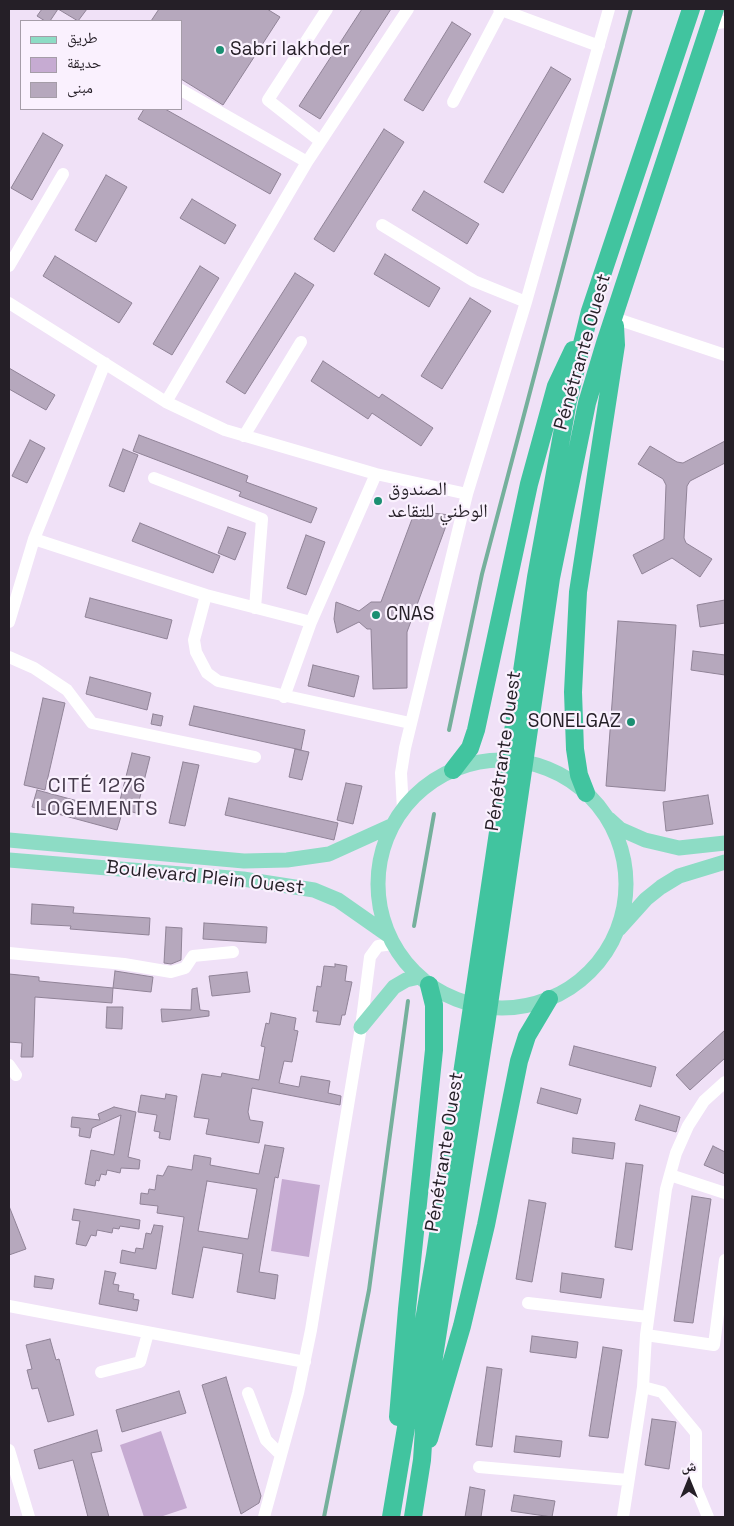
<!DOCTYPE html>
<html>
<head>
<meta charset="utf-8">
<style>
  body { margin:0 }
  #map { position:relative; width:734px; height:1526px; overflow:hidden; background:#f0e1f7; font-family:"Space Grotesk","Noto Naskh Arabic",sans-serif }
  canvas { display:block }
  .frame { position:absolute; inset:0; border:10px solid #251f27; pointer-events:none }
  .legend { position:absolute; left:20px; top:20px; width:162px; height:90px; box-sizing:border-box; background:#faf1fe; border:1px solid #a59da8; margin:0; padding:6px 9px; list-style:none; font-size:15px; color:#251f27 }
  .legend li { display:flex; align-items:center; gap:10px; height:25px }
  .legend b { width:25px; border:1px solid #a59da8 }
  .north { position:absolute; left:664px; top:1456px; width:50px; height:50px; -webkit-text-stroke:4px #faf1fe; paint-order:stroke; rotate:0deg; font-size:14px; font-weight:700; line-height:20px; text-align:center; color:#251f27 }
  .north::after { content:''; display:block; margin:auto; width:18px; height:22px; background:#251f27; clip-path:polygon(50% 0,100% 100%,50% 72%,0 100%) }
</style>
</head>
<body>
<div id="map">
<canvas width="734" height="1526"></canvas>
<div class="frame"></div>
<ul class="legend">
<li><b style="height:6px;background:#8ddcc5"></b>طريق</li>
<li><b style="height:14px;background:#c6abd2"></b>حديقة</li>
<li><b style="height:14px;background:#b6a8bd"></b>مبنى</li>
</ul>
<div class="north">ش</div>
</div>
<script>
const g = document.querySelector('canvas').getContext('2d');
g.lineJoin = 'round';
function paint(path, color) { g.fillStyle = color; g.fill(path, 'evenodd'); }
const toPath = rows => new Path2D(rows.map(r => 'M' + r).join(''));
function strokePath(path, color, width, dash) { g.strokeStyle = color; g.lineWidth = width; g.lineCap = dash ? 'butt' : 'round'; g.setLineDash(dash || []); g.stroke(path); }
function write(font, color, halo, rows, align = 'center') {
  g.font = font + ' "Space Grotesk","Noto Naskh Arabic",sans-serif'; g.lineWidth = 4.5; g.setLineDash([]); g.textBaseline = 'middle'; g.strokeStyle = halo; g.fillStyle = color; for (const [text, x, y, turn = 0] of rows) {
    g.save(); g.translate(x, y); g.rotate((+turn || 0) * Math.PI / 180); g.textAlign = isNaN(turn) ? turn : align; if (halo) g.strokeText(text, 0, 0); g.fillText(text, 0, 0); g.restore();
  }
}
paint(toPath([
  [282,1179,320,1185,309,1257,271,1251],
  [161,1431,187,1508,160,1517,144,1517,120,1445]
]), '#c6abd2');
strokePath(toPath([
  [449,730,482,574,631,9],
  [414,926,434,814],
  [324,1517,369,1290,408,1001]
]), '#75b09c', 4);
const building = toPath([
  [42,9,87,9,78,21,58,9,50,21,45,21,37,16,42,9],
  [159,9,267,9,280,17,223,105,181,79,181,21,151,21,159,9],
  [362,9,391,9,320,119,299,106,362,9],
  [452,22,471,34,423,111,404,100,452,22],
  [551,67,571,79,503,193,484,182,551,67],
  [144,109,165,109,281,174,270,194,138,119,144,109],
  [384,129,404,142,334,252,314,239,384,129],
  [43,133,63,145,32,200,11,188,43,133],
  [106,175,127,187,96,242,75,230,106,175],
  [424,191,479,224,467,244,412,210,424,191],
  [192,199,236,225,225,244,180,218,192,199],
  [385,254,440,288,429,307,374,274,385,254],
  [55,256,132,303,119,323,43,276,55,256],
  [200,266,219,278,172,355,153,344,200,266],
  [295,273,314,285,245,394,226,382,295,273],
  [470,298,491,311,442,389,421,376,470,298],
  [323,361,379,398,382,394,433,428,421,446,372,413,368,419,311,381,323,361],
  [9,368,55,395,46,410,9,389,9,368],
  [139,435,248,476,246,482,317,508,311,523,239,496,241,492,133,451,139,435],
  [30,440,45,448,27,483,12,476,30,440],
  [725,441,725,463,690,481,687,486,684,538,686,543,712,559,700,577,672,558,642,574,633,555,664,539,666,485,663,479,638,464,650,446,677,462,683,463,725,441],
  [123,449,138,455,124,492,109,486,123,449],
  [415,511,450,515,407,632,407,688,373,689,371,629,367,629,359,622,337,633,334,619,336,602,359,611,371,602,381,602,415,511],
  [140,523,220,556,213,573,132,541,140,523],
  [228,527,246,533,235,560,218,553,228,527],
  [306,535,325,542,306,595,287,588,306,535],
  [90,598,172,620,167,639,85,617,90,598],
  [725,600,725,623,700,627,697,605,725,600],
  [618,621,676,625,665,791,606,786,618,621],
  [693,651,725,655,725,675,691,670,693,651],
  [313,665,359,676,354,697,308,686,313,665],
  [90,677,151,693,147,710,86,694,90,677],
  [43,698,65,703,45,790,24,785,43,698],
  [194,706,305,730,301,750,189,725,194,706],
  [153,714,163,716,161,726,151,724,153,714],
  [295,749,309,752,302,780,289,777,295,749],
  [132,753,150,757,136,813,118,808,132,753],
  [183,762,199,765,185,826,169,823,183,762],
  [346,783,362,786,353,824,337,820,346,783],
  [37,790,122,813,117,830,32,807,37,790],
  [708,795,713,824,666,831,663,802,708,795],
  [229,798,338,823,334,840,225,815,229,798],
  [32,904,74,907,73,913,150,918,149,935,70,929,71,926,31,924,32,904],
  [204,923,267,927,266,943,203,939,204,923],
  [166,927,182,928,181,960,171,964,164,963,166,927],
  [335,964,347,966,345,981,352,982,345,1015,342,1015,340,1025,316,1022,318,1011,313,1011,317,986,321,987,324,966,335,967,335,964],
  [115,971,153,977,151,992,113,988,115,971],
  [247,972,250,992,212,996,209,976,247,972],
  [9,974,39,977,39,981,113,988,112,1003,35,997,33,1057,21,1057,22,1043,9,1042,9,974],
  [197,988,200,1010,209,1011,209,1016,162,1022,161,1009,191,1010,192,989,197,988],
  [107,1007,123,1007,122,1029,106,1028,107,1007],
  [271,1013,296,1018,294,1030,298,1031,292,1062,284,1061,279,1083,299,1087,301,1076,330,1081,328,1093,341,1096,340,1105,252,1088,248,1112,250,1120,263,1122,259,1143,206,1134,209,1119,194,1117,202,1074,221,1077,222,1073,259,1080,265,1047,261,1046,266,1023,269,1024,271,1013],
  [725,1030,725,1058,690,1090,676,1075,725,1030],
  [574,1046,656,1067,651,1087,569,1065,574,1046],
  [541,1088,581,1099,577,1114,537,1103,541,1088],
  [166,1094,177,1096,170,1140,159,1138,160,1132,154,1131,157,1115,138,1112,141,1095,165,1099,166,1094],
  [640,1105,680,1117,676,1132,635,1120,640,1105],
  [114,1107,136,1112,128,1157,140,1160,139,1169,121,1168,120,1173,107,1170,106,1175,101,1174,99,1181,96,1180,95,1186,85,1184,91,1150,114,1155,121,1115,92,1128,90,1138,79,1136,80,1128,71,1127,72,1117,100,1120,98,1114,114,1107],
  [573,1138,615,1143,613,1159,572,1153,573,1138],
  [265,1145,284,1148,278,1178,275,1177,259,1272,278,1275,275,1299,237,1292,243,1254,203,1247,193,1298,172,1294,184,1217,157,1213,158,1206,140,1204,141,1193,148,1194,149,1189,155,1190,157,1175,163,1176,168,1166,192,1170,194,1155,211,1158,210,1165,259,1174,265,1145],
  [207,1181,257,1189,248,1239,198,1231,207,1181],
  [713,1146,725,1152,725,1174,704,1165,713,1146],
  [626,1163,643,1165,632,1250,615,1247,626,1163],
  [692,1196,711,1199,693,1323,674,1321,692,1196],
  [529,1200,546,1203,532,1282,516,1279,529,1200],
  [9,1206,26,1249,9,1255,9,1206],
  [74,1209,140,1220,139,1229,120,1226,119,1229,113,1228,112,1233,97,1230,96,1236,91,1235,86,1246,76,1244,80,1221,72,1220,74,1209],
  [154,1225,163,1226,156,1269,120,1263,122,1250,135,1253,136,1248,143,1249,146,1233,151,1234,154,1225],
  [105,1271,116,1273,113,1284,119,1285,118,1291,134,1294,133,1299,139,1300,137,1311,99,1304,105,1271],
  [562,1273,604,1279,601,1298,560,1292,562,1273],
  [35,1276,54,1279,52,1289,34,1287,35,1276],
  [532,1336,578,1342,576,1358,530,1352,532,1336],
  [50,1339,56,1360,59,1359,74,1415,48,1422,38,1388,32,1389,27,1370,32,1369,26,1345,50,1339],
  [603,1347,622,1350,608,1438,589,1436,603,1347],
  [487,1367,502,1369,492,1447,476,1445,487,1367],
  [226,1377,261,1496,259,1503,241,1514,202,1385,226,1377],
  [179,1391,186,1413,122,1432,116,1410,179,1391],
  [652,1419,676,1422,669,1469,645,1465,652,1419],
  [97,1430,102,1451,91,1453,109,1517,88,1517,73,1460,39,1469,34,1450,97,1430],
  [516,1436,562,1441,560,1457,514,1452,516,1436],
  [470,1487,485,1490,481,1517,465,1517,470,1487],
  [514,1495,555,1501,552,1517,511,1511,514,1495]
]);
paint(building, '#b6a8bd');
strokePath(building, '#908397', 1);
strokePath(toPath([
  [499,9,599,46],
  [710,24,725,22],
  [181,90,307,162],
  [453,102,502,9],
  [320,141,268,100,327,9],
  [382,225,474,281,526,302],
  [9,266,63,174],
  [9,303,166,402,225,430,376,474,467,494],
  [614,318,725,355],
  [166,402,307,162,408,9],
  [244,436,301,342],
  [154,478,262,519,255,608],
  [34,539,206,595,311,622],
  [206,595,194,640,196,652,207,673,218,681,410,723],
  [9,622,34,539,105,363],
  [9,657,34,668,67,690,92,723,255,757],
  [284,697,311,622,376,474],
  [403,810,401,773,405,748,467,494,526,302,609,9],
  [9,953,124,964,171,972,185,968,193,956,233,952],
  [9,1065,16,1075],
  [670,1175,725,1193],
  [528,1303,648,1317],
  [9,1306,305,1362],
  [646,1335,714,1345,725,1260],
  [101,1372,140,1362,148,1333],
  [643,1387,662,1392,696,1433,696,1488,708,1517],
  [248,1393,266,1440,281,1455],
  [9,1450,29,1517],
  [479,1467,628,1480],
  [264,1517,298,1393,311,1330,361,1027,370,957,378,946,393,944],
  [623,1517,643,1387,646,1335,666,1189,676,1153,688,1126,704,1101,725,1082]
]), '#fff', 12);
strokePath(toPath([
  '378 884a124 124 0 1 1 248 0a124 124 0 1 1-248 0Z',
  [609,819,620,829,645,840,679,848,725,843],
  [9,840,244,861,287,860,329,854,393,825],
  [9,860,243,879,314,890,338,900,388,935],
  [619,929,646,899,661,887,679,876,725,862],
  [361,1027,394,987,406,980,419,977]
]), '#8ddcc5', 15);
strokePath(toPath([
  [453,770,470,748,476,730,529,484,556,386,573,350],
  [586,793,579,775,575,749,573,692,578,592,616,345,615,326],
  [398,1417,407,1309,434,1050,434,1005,429,985],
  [429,1439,462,1326,486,1225,519,1061,527,1036,549,999],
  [391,1517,435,1255,536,577,568,401,590,311,691,9],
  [413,1517,422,1460,425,1414,486,1025,551,578,587,403,605,343,715,9]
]), '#41c49f', 18);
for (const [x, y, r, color] of [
  [220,50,5,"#1b8f72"],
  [378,501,5,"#1b8f72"],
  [376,615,5,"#1b8f72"],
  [631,722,5,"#1b8f72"]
]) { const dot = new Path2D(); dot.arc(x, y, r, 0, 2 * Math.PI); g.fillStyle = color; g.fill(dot); strokePath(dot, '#faf1fe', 2); }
write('19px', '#251f27', '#faf1fe', [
  ["Sabri lakhder",230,50],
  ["الصندوق",388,490],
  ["الوطني للتقاعد",388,512],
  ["CNAS",386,615],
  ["SONELGAZ",621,722,"right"]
], 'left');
write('19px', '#251f27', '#faf1fe', [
  ["Pénétrante Ouest",583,352,-74],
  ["Pénétrante Ouest",504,751,-82],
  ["Boulevard Plein Ouest",205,878,6],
  ["Pénétrante Ouest",445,1152,-81]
]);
g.letterSpacing = '1px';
write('20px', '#453a4b', '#faf1fe', [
  ["CITÉ 1276",97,787],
  ["LOGEMENTS",97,810]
]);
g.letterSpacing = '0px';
</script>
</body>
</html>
